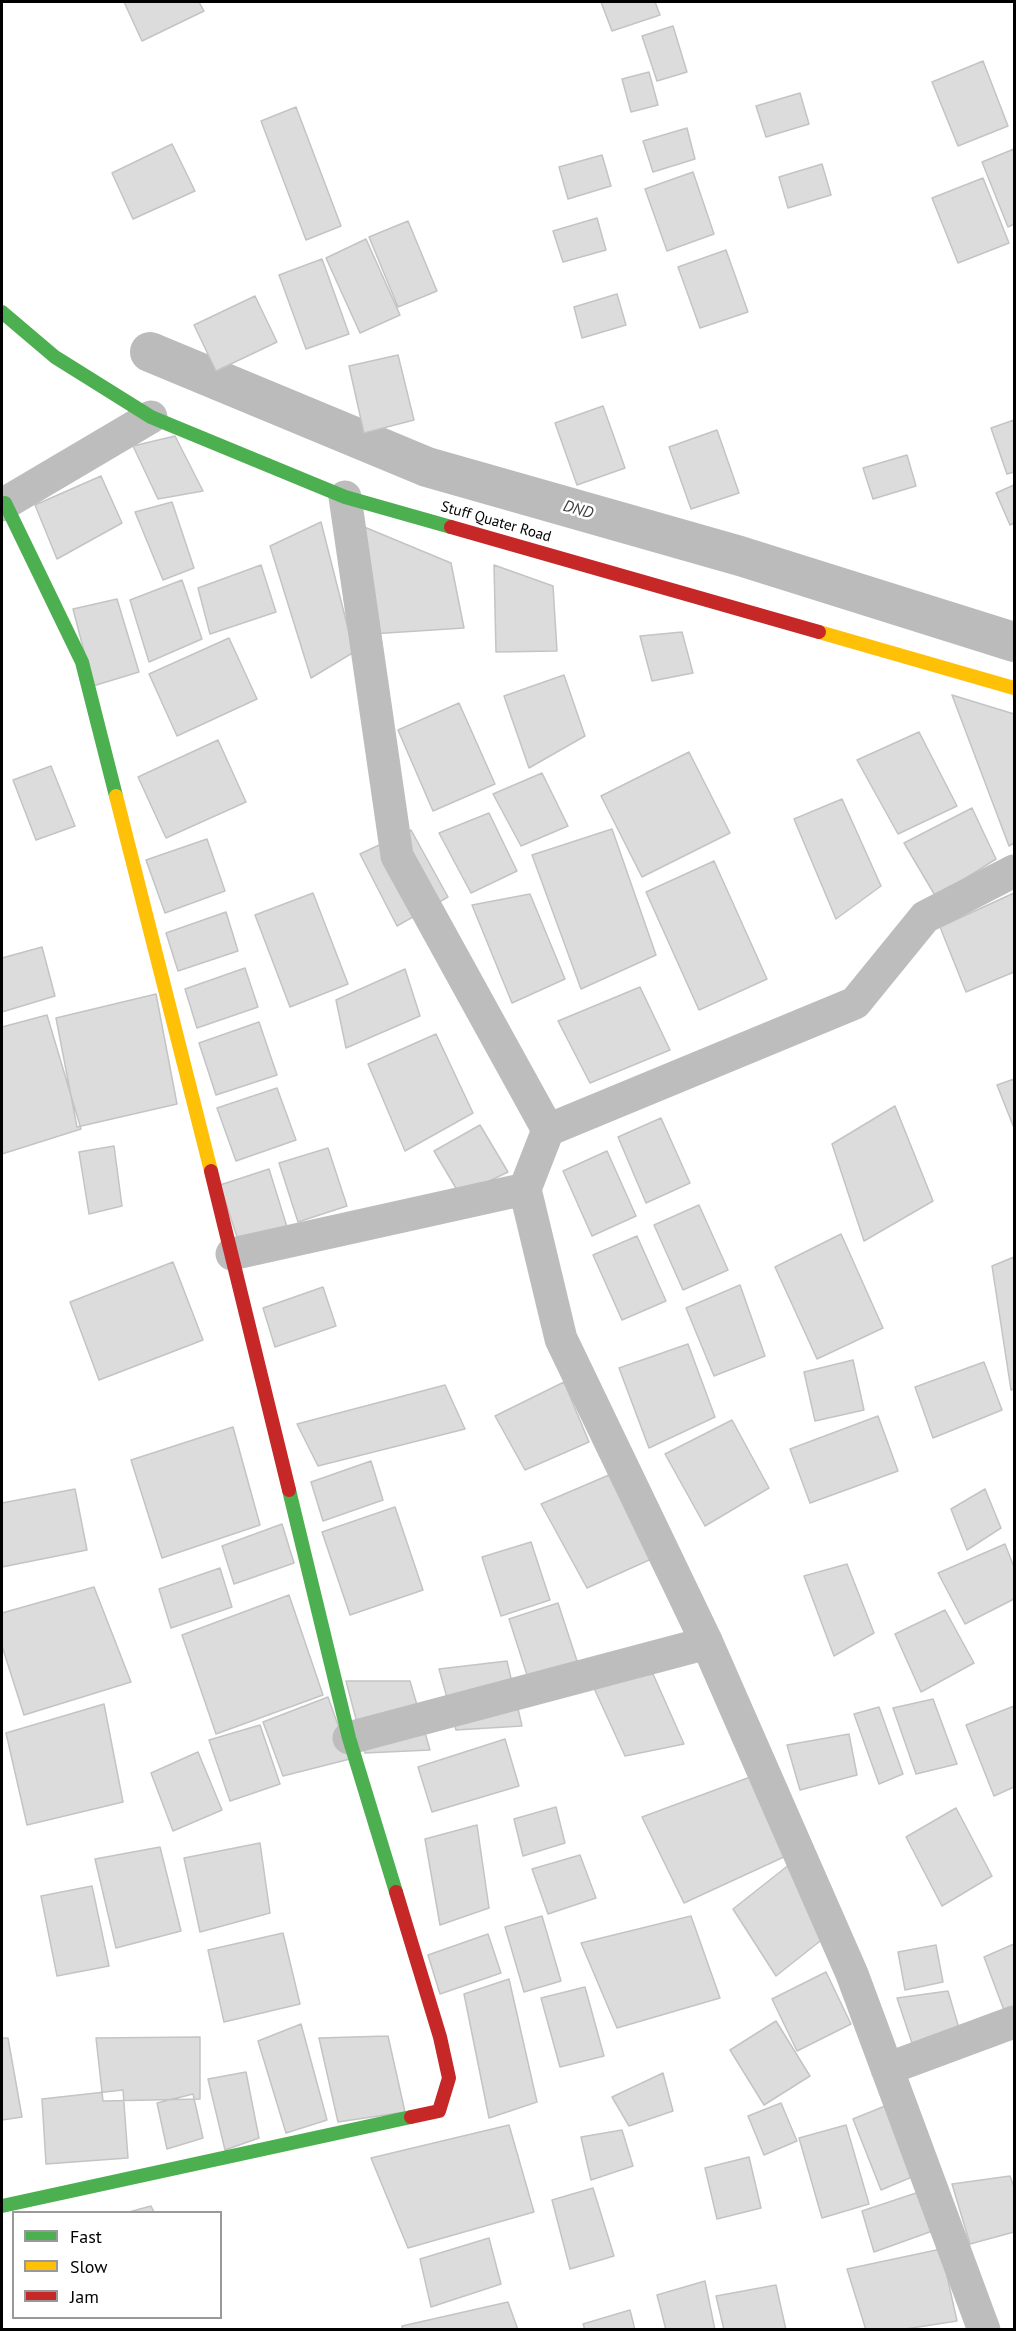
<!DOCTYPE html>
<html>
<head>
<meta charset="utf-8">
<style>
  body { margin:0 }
  #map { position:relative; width:1016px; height:2331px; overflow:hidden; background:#fff; font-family:"PT Sans",sans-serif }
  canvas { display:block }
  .frame { position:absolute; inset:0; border:3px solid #000; pointer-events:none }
  .legend { position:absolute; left:12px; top:2211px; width:210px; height:108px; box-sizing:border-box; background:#fff; border:2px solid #999; margin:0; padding:8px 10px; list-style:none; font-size:18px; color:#000 }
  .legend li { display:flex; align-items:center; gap:12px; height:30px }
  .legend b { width:30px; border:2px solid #999 }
</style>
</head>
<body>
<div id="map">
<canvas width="1016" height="2331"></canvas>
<div class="frame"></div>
<ul class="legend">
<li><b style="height:8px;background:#4caf50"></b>Fast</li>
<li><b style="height:8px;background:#ffc107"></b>Slow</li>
<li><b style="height:8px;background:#c62828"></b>Jam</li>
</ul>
</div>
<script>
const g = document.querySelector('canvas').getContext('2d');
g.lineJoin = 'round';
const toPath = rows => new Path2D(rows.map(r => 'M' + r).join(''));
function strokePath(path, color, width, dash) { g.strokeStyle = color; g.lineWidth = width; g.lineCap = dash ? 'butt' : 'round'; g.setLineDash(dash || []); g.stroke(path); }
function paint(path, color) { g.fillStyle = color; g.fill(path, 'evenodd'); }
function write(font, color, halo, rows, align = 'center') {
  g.font = font + ' "PT Sans",sans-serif'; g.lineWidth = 5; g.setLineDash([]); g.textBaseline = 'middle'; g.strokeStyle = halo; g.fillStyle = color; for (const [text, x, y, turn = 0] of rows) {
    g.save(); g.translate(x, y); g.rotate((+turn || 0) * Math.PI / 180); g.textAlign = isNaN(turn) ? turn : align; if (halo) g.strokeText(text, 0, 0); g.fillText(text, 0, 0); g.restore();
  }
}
strokePath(toPath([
  [150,352,427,467,740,556,1014,642]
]), '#bbb', 40);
const building = toPath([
  [124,2,199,2,204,11,142,41,124,2],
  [601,2,655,2,660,15,612,31,601,2],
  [673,26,687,72,657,81,642,36,673,26],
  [983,61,1008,126,958,146,932,82,983,61],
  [649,72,658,105,631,112,622,79,649,72],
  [800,93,809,124,766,137,756,106,800,93],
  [296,107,341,226,306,240,261,121,296,107],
  [687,128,695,159,653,172,643,141,687,128],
  [172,144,195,191,133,219,112,173,172,144],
  [1014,149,1014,224,1008,227,982,162,1014,149],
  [602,155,611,186,568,199,559,167,602,155],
  [822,164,831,195,788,208,779,177,822,164],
  [693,172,714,234,667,251,645,189,693,172],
  [983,178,1009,243,958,263,932,198,983,178],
  [597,218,606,250,563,262,553,231,597,218],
  [408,221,437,291,398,307,369,237,408,221],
  [366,239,400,315,360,333,326,258,366,239],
  [726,250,748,312,700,328,678,267,726,250],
  [322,259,349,334,306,349,279,275,322,259],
  [617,294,626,325,582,338,574,307,617,294],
  [255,296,277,342,216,371,194,325,255,296],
  [398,355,414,420,364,433,349,366,398,355],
  [603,406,625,468,577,485,555,423,603,406],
  [1014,420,1014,472,1007,474,991,428,1014,420],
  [717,430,739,493,691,509,669,447,717,430],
  [175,436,203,491,158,499,133,446,175,436],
  [907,455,916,486,873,499,863,468,907,455],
  [101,476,122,523,57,559,35,505,101,476],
  [1014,485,1014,523,1010,525,996,493,1014,485],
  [172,502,194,568,163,580,135,512,172,502],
  [321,522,354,652,311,678,270,546,321,522],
  [357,524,451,563,464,628,371,634,357,524],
  [261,565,276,612,210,634,198,588,261,565],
  [494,565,553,586,557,651,496,652,494,565],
  [182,580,202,639,149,662,130,600,182,580],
  [117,599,139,672,93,686,73,609,117,599],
  [682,632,693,673,652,681,640,636,682,632],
  [229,638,257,699,177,736,149,674,229,638],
  [564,675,585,736,529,768,504,696,564,675],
  [952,695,1014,714,1014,843,1009,846,952,695],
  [459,703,495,784,433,811,398,730,459,703],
  [919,732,957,806,898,834,857,760,919,732],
  [218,740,246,802,166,838,138,777,218,740],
  [689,752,730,833,642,877,601,796,689,752],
  [51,766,75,826,36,840,13,780,51,766],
  [542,773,568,826,521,846,493,794,542,773],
  [842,799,881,886,836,919,794,819,842,799],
  [972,808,996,859,936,897,904,843,972,808],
  [489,813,517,871,471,893,439,833,489,813],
  [612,829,656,955,581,989,532,855,612,829],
  [411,830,448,897,397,926,360,854,411,830],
  [207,839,225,891,165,913,146,860,207,839],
  [714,861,767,979,699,1010,646,892,714,861],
  [313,893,348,984,290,1007,255,915,313,893],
  [1014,893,1014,972,966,992,940,927,1014,893],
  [530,894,565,979,512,1003,472,905,530,894],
  [226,912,238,951,178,971,166,933,226,912],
  [42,947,55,996,2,1012,2,958,42,947],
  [245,968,258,1007,197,1028,185,989,245,968],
  [405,969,420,1016,346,1048,336,1000,405,969],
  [640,987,670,1050,590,1083,558,1021,640,987],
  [156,994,177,1104,77,1127,56,1018,156,994],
  [47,1015,81,1129,2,1154,2,1027,47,1015],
  [259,1022,277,1075,216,1095,199,1043,259,1022],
  [436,1034,473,1113,405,1151,368,1064,436,1034],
  [1014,1079,1014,1128,997,1085,1014,1079],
  [277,1088,296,1140,236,1161,217,1108,277,1088],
  [895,1106,933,1201,864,1241,832,1144,895,1106],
  [661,1118,690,1183,646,1203,618,1137,661,1118],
  [480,1125,508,1172,460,1195,434,1151,480,1125],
  [114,1146,122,1206,89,1214,79,1152,114,1146],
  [328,1148,347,1206,298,1222,279,1163,328,1148],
  [607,1151,636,1216,592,1236,563,1171,607,1151],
  [269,1169,287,1227,239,1243,220,1185,269,1169],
  [699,1205,728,1270,683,1290,654,1225,699,1205],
  [841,1234,883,1328,817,1359,775,1267,841,1234],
  [637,1236,666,1301,622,1320,593,1255,637,1236],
  [1014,1257,1014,1389,1011,1390,992,1266,1014,1257],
  [173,1262,203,1340,99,1380,70,1302,173,1262],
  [740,1285,765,1356,714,1376,686,1308,740,1285],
  [323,1287,336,1326,275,1347,263,1308,323,1287],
  [688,1344,715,1417,649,1448,619,1368,688,1344],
  [853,1360,864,1410,815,1421,804,1372,853,1360],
  [984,1362,1002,1410,933,1438,915,1387,984,1362],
  [564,1382,589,1442,525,1470,495,1416,564,1382],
  [445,1385,465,1429,318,1466,297,1424,445,1385],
  [878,1416,898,1471,810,1503,790,1449,878,1416],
  [732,1420,769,1488,705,1526,665,1454,732,1420],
  [233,1427,260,1525,162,1558,131,1460,233,1427],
  [371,1461,383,1500,323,1521,311,1482,371,1461],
  [616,1472,658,1556,587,1588,541,1504,616,1472],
  [75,1489,87,1550,2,1567,2,1503,75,1489],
  [985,1489,1001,1528,967,1550,951,1509,985,1489],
  [395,1507,423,1590,350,1615,322,1532,395,1507],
  [282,1524,294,1563,234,1584,222,1546,282,1524],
  [531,1542,550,1600,501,1616,482,1557,531,1542],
  [1005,1544,1014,1567,1014,1599,965,1624,938,1573,1005,1544],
  [847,1564,874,1633,834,1656,804,1576,847,1564],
  [220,1568,232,1607,171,1628,159,1589,220,1568],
  [94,1587,131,1682,24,1715,2,1646,2,1613,94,1587],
  [289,1595,323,1695,216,1734,182,1635,289,1595],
  [558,1603,577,1661,528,1678,509,1619,558,1603],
  [945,1610,974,1663,921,1692,895,1634,945,1610],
  [507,1661,522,1726,456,1730,439,1669,507,1661],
  [653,1674,684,1744,625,1756,593,1686,653,1674],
  [346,1681,410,1681,430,1750,365,1753,346,1681],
  [328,1697,350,1759,283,1776,263,1722,328,1697],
  [933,1699,957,1764,916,1774,893,1708,933,1699],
  [104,1704,123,1802,27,1825,6,1733,104,1704],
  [1014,1706,1014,1787,994,1796,966,1725,1014,1706],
  [879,1707,903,1774,879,1784,854,1714,879,1707],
  [260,1725,280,1784,230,1801,209,1740,260,1725],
  [849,1734,857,1775,800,1790,787,1745,849,1734],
  [505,1739,519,1786,432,1812,418,1767,505,1739],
  [198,1752,222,1810,173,1831,151,1773,198,1752],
  [753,1776,786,1856,684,1903,642,1817,753,1776],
  [556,1807,565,1843,523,1856,514,1819,556,1807],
  [956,1808,992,1876,942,1906,906,1837,956,1808],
  [477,1825,489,1908,440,1925,425,1839,477,1825],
  [260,1843,270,1913,200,1932,184,1858,260,1843],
  [160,1847,181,1931,116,1948,95,1859,160,1847],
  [580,1855,596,1898,548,1914,532,1869,580,1855],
  [790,1864,824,1938,776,1976,733,1909,790,1864],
  [92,1886,109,1966,57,1976,41,1896,92,1886],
  [542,1916,561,1981,524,1992,505,1927,542,1916],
  [691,1916,720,1998,617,2028,581,1943,691,1916],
  [283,1933,300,2004,224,2022,208,1950,283,1933],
  [488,1934,501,1973,440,1994,428,1955,488,1934],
  [1014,1944,1014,2009,1005,2013,984,1957,1014,1944],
  [936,1945,943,1982,905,1990,898,1952,936,1945],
  [826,1972,851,2024,797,2051,772,1999,826,1972],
  [509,1979,537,2102,489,2118,464,1994,509,1979],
  [585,1987,604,2056,560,2067,541,1998,585,1987],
  [948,1991,961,2035,914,2049,897,1998,948,1991],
  [776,2021,810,2076,764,2105,730,2050,776,2021],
  [301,2024,327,2120,286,2133,258,2041,301,2024],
  [388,2036,405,2112,338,2122,319,2038,388,2036],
  [200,2037,200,2099,103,2101,96,2038,200,2037],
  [2,2038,8,2038,22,2117,2,2120,2,2038],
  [246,2072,259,2138,225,2150,208,2079,246,2072],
  [663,2073,673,2111,629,2126,612,2097,663,2073],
  [123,2090,128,2158,46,2164,42,2099,123,2090],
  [193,2094,203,2138,167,2149,157,2103,193,2094],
  [781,2103,797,2141,764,2155,748,2116,781,2103],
  [890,2104,919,2174,881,2190,853,2119,890,2104],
  [509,2125,534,2212,408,2248,371,2158,509,2125],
  [846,2125,869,2204,822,2218,799,2138,846,2125],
  [622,2130,633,2166,591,2180,581,2137,622,2130],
  [749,2157,761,2208,717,2219,705,2168,749,2157],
  [1010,2176,1014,2187,1014,2232,970,2244,952,2184,1010,2176],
  [593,2188,614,2256,570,2269,552,2200,593,2188],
  [922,2191,938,2229,874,2252,862,2211,922,2191],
  [151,2206,154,2212,129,2212,151,2206],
  [489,2238,501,2284,431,2307,420,2259,489,2238],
  [941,2249,957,2321,899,2330,866,2330,847,2269,941,2249],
  [705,2281,715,2330,666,2330,657,2295,705,2281],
  [776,2285,786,2330,724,2330,716,2296,776,2285],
  [508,2302,518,2330,402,2330,402,2326,508,2302],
  [630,2310,635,2330,585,2330,583,2324,630,2310]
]);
paint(building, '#dcdcdc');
strokePath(building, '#c4c4c4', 1.5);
strokePath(toPath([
  [345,497,397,856,548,1130,525,1189,561,1339,707,1643,852,1974,984,2330],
  [2,505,151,417],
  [548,1130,855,1003,925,917,1014,871],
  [232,1254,525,1189],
  [349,1738,707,1643],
  [887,2069,1014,2022]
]), '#bdbdbd', 33);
strokePath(toPath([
  [2,312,55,357,151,417,345,497,451,527],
  [5,503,82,662,116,796],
  [289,1490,349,1738,396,1892],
  [2,2206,411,2117]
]), '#4caf50', 14);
strokePath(toPath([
  [819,632,1014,688],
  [116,796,211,1171]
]), '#ffc107', 14);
strokePath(toPath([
  [451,527,819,632],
  [211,1171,289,1490],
  [396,1892,440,2037,449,2078,439,2111,411,2117]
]), '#c62828', 14);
write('15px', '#000', '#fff', [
  ["Stuff Quater Road",496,522,16]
]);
write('italic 16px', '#3f3f3f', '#fff', [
  ["DND",578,510,16]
]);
</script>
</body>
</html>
